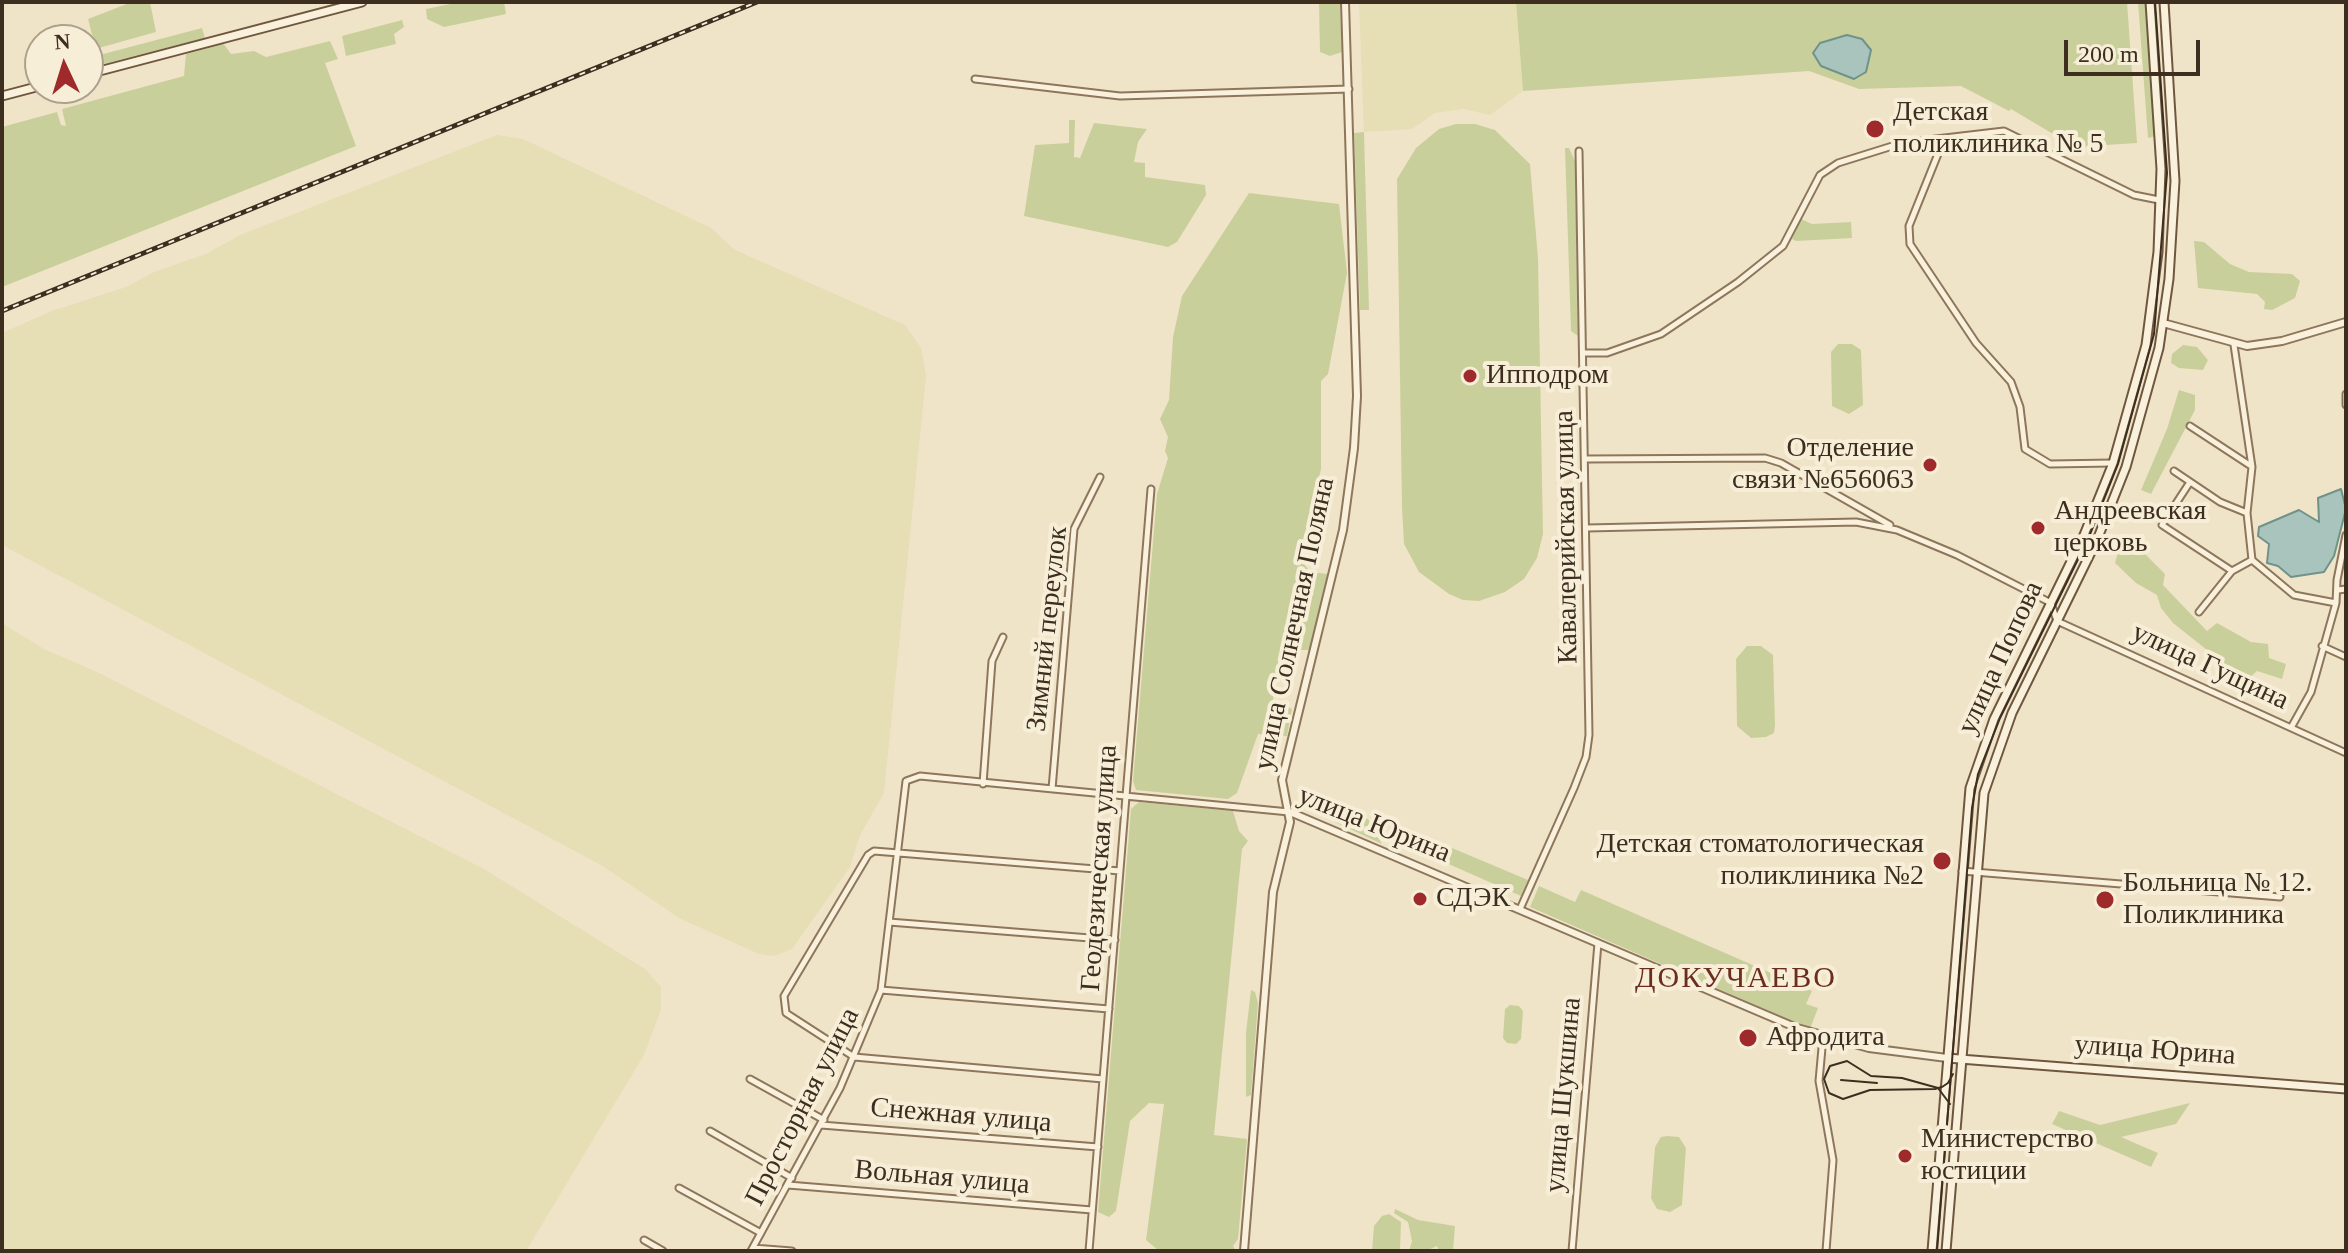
<!DOCTYPE html>
<html>
<head>
<meta charset="utf-8">
<style>
  body { margin:0 }
  #map { position:relative; width:2348px; height:1253px; overflow:hidden; background:#f0e4c8; font-family:"Times New Roman",serif }
  canvas { display:block }
  .frame { position:absolute; inset:0; border:4px solid #3d2e20; pointer-events:none }
  .north { position:absolute; left:24px; top:24px; width:80px; height:80px; box-sizing:border-box; background:#f7eed8; border:2px solid #ada18e; border-radius:50%; rotate:356deg; font-size:22px; font-weight:700; line-height:32px; text-align:center; color:#3d2e20 }
  .north::after { content:''; display:block; margin:auto; width:28px; height:36px; background:#9e2a2b; clip-path:polygon(50% 0,100% 100%,50% 72%,0 100%) }
  .scale { position:absolute; left:2064px; top:40px; width:136px; height:36px; box-sizing:border-box; border:4px solid #3d2e20; border-top:0; padding-left:10px; font-size:24px; line-height:28px; white-space:nowrap; color:#3d2e20; -webkit-text-stroke:6px #f7eed8; paint-order:stroke }
</style>
</head>
<body>
<div id="map">
<canvas width="2348" height="1253"></canvas>
<div class="frame"></div>
<div class="north">N</div>
<div class="scale">200 m</div>
</div>
<script>
const g = document.querySelector('canvas').getContext('2d');
g.lineJoin = 'round';
function paint(path, color) { g.fillStyle = color; g.fill(path, 'evenodd'); }
const toPath = rows => new Path2D(rows.map(r => 'M' + r).join(''));
function strokePath(path, color, width, dash) { g.strokeStyle = color; g.lineWidth = width; g.lineCap = dash ? 'butt' : 'round'; g.setLineDash(dash || []); g.stroke(path); }
function write(font, color, halo, rows, align = 'center') {
  g.font = font + ' "Times New Roman",serif'; g.lineWidth = 8; g.setLineDash([]); g.textBaseline = 'middle'; g.strokeStyle = halo; g.fillStyle = color; for (const [text, x, y, turn = 0] of rows) {
    g.save(); g.translate(x, y); g.rotate((+turn || 0) * Math.PI / 180); g.textAlign = isNaN(turn) ? turn : align; if (halo) g.strokeText(text, 0, 0); g.fillText(text, 0, 0); g.restore();
  }
}
paint(toPath([
  [1359,2,1516,2,1523,91,1490,115,1463,109,1435,113,1412,129,1364,132],
  [497,135,523,139,711,228,735,250,905,325,921,348,926,376,884,793,860,835,850,867,792,949,774,956,759,954,679,918,601,865,2,545,2,333,52,311,126,287,154,272,206,254,240,235],
  [2,623,44,649,97,672,484,869,645,969,661,987,661,1010,644,1055,526,1251,2,1251]
]), '#e6deb5');
paint(toPath([
  [132,2,150,2,156,32,88,51,95,46,88,19],
  [460,2,504,2,506,14,444,27,427,19,426,9],
  [1319,2,1340,2,1342,52,1330,56,1320,52],
  [1516,2,2127,2,2137,143,2075,147,2011,109,2009,111,1961,86,1859,89,1809,71,1523,91],
  [2138,2,2145,2,2155,136,2148,138],
  [402,20,404,27,394,34,396,44,346,56,342,36],
  [202,28,205,38,88,68,88,58],
  [330,41,338,59,325,63,356,146,2,287,2,127,57,112,61,125,66,126,62,109,184,76,186,54,223,43,231,54,254,51,266,57],
  [1069,120,1075,120,1074,157,1080,158,1094,123,1147,129,1138,142,1134,162,1145,163,1145,177,1205,185,1206,195,1177,242,1168,247,1024,216,1035,145,1069,143],
  [1456,124,1475,124,1495,130,1530,164,1538,258,1543,534,1537,558,1524,579,1505,592,1479,601,1463,600,1449,594,1419,572,1404,544,1402,508,1397,179,1416,148,1439,129],
  [1364,132,1369,310,1360,310,1354,133],
  [1565,148,1569,148,1575,161,1578,336,1571,331],
  [1249,193,1339,204,1347,273,1328,374,1321,381,1321,469,1299,557,1310,572,1328,574,1326,591,1310,650,1281,650,1273,700,1292,709,1287,736,1258,734,1237,793,1228,799,1136,790,1133,781,1157,494,1168,458,1165,451,1168,437,1160,419,1169,400,1173,337,1182,296],
  [1801,219,1812,224,1851,222,1852,238,1796,241,1792,239],
  [2194,241,2204,242,2230,264,2249,272,2292,274,2300,281,2295,298,2272,310,2264,309,2265,302,2257,294,2198,288],
  [1838,344,1852,344,1861,350,1863,405,1849,414,1832,406,1831,352],
  [2183,345,2197,347,2208,360,2203,370,2179,368,2171,363,2172,354],
  [2179,390,2195,395,2195,410,2151,494,2141,490,2167,429],
  [2122,538,2130,539,2165,574,2163,585,2207,631,2217,623,2251,642,2268,644,2269,658,2286,664,2282,679,2257,671,2246,681,2173,623,2161,608,2157,595,2136,583,2115,563],
  [1747,646,1761,646,1773,655,1775,725,1774,733,1766,737,1751,738,1737,726,1736,659],
  [1139,802,1233,811,1239,831,1248,841,1242,849,1214,1135,1247,1139,1238,1239,1233,1246,1236,1251,1159,1251,1146,1240,1164,1104,1149,1103,1130,1121,1116,1211,1109,1217,1098,1212,1131,809],
  [1341,811,1368,819,1382,844,1335,822,1334,816],
  [1433,840,1528,880,1521,896,1435,858,1438,850,1430,846],
  [1539,886,1575,902,1581,890,1812,991,1806,1004,1818,1008,1810,1029,1530,907],
  [1251,990,1255,992,1258,1003,1251,1095,1246,1097,1246,1033],
  [1510,1005,1519,1006,1523,1011,1521,1039,1516,1044,1507,1043,1503,1038,1505,1009],
  [2190,1103,2176,1124,2121,1137,2158,1153,2151,1167,2052,1124,2059,1111,2100,1125],
  [1667,1136,1679,1137,1686,1148,1682,1205,1670,1212,1657,1209,1651,1198,1655,1147,1661,1137],
  [1395,1209,1418,1220,1455,1226,1453,1251,1439,1251,1437,1246,1426,1251,1409,1251,1412,1241,1408,1222,1394,1213],
  [1389,1214,1401,1222,1400,1251,1372,1251,1374,1226,1382,1216]
]), '#c9cf9b');
const water = toPath([
  [1847,35,1862,39,1871,50,1866,72,1854,79,1821,66,1813,53,1820,43,1847,35],
  [2341,489,2346,509,2334,556,2324,572,2291,577,2278,566,2267,563,2269,544,2258,536,2259,527,2299,510,2319,522,2318,498,2341,489]
]);
paint(water, '#a9c4bc');
strokePath(water, '#6f938a', 2);
const minor = toPath([
  [975,79,1120,96,1349,89],
  [1944,139,1909,226,1910,244,1976,343,2011,382,2020,407,2025,449,2050,464,2113,463],
  [2234,345,2252,467,2247,513,2252,560,2294,595,2336,603],
  [1583,353,1607,353,1661,334,1738,282,1783,246,1820,175,1838,163,1902,143,2004,131,2134,195,2159,200],
  [2346,394,2346,405],
  [2190,426,2251,466],
  [1586,459,1765,458,1781,463,1890,525],
  [2174,471,2220,502,2247,513],
  [2190,482,2162,525,2232,571,2252,560],
  [1587,528,1856,522,1897,530,1957,555,2051,603,2057,621,2346,753],
  [2338,590,2346,589],
  [2199,612,2232,571],
  [2322,646,2346,657],
  [2292,726,2311,692,2336,603,2337,580,2346,535],
  [983,784,992,661,1003,637],
  [1052,789,1074,529,1100,477],
  [1962,871,2280,897],
  [1520,909,1574,788,1586,757,1589,735,1579,151],
  [889,922,1115,940],
  [881,990,1109,1009],
  [1823,1037,1819,1081,1833,1160,1826,1251],
  [750,1079,824,1120],
  [1103,1079,854,1057,786,1013,784,996,868,855,874,851,1120,871],
  [821,1125,1098,1147],
  [710,1131,792,1178],
  [788,1185,1092,1210],
  [679,1188,761,1233],
  [644,1240,663,1251],
  [753,1248,792,1251],
  [751,1251,840,1088,881,990,906,781,920,776,1289,812],
  [1089,1251,1151,489],
  [1572,1251,1598,943]
]);
const tertiary = toPath([
  [2163,323,2247,346,2282,341,2346,322],
  [1290,812,1797,1028,1869,1048,1947,1058],
  [1244,1251,1273,892,1290,822,1282,780,1343,530,1354,448,1357,396,1345,2]
]);
const secondary = toPath([
  [88,74,362,2],
  [2,96,40,86],
  [1947,1058,2346,1089],
  [1932,1251,1970,788,1994,719,2084,535,2113,463,2146,345,2158,252,2161,169,2150,2],
  [1946,1251,1984,793,2012,713,2097,540,2126,467,2159,348,2169,279,2175,181,2164,2]
]);
strokePath(minor, '#8d765c', 9);
strokePath(tertiary, '#8d765c', 10);
strokePath(secondary, '#6f573f', 11);
strokePath(minor, '#faf1dc', 5);
strokePath(tertiary, '#faf1dc', 6);
strokePath(secondary, '#faf1dc', 7);
strokePath(toPath([
  [1841,1080,1877,1083],
  [1950,1104,1938,1088,1902,1078,1871,1076,1847,1061,1830,1066,1824,1079,1829,1093,1843,1099,1870,1090,1935,1089,1938,1088,1942,1087,1948,1083,1953,1074],
  [1937,1251,1972,808,1978,774,2000,718,2089,537,2118,464,2154,334,2167,173,2155,2]
]), '#3d2e20', 2);
const rail = toPath([
  [2,311,757,2]
]);
strokePath(rail, '#3d2e20', 5);
strokePath(rail, '#f7eed8', 2, [6]);
for (const [x, y, r, color] of [
  [1875,129,10,"#9e2a2b"],
  [1470,376,8,"#9e2a2b"],
  [1930,465,8,"#9e2a2b"],
  [2038,528,8,"#9e2a2b"],
  [1942,861,10,"#9e2a2b"],
  [1420,899,8,"#9e2a2b"],
  [2105,900,10,"#9e2a2b"],
  [1748,1038,10,"#9e2a2b"],
  [1905,1156,8,"#9e2a2b"]
]) { const dot = new Path2D(); dot.arc(x, y, r, 0, 2 * Math.PI); g.fillStyle = color; g.fill(dot); strokePath(dot, '#f7eed8', 3); }
write('28px', '#3d2e20', '#f7eed8', [
  ["Детская",1893,113],
  ["поликлиника № 5",1893,145],
  ["Ипподром",1486,376],
  ["Отделение",1914,449,"right"],
  ["связи №656063",1914,481,"right"],
  ["Андреевская",2054,512],
  ["церковь",2054,544],
  ["Детская стоматологическая",1924,845,"right"],
  ["поликлиника №2",1924,877,"right"],
  ["Больница № 12.",2123,884],
  ["Поликлиника",2123,916],
  ["СДЭК",1436,899],
  ["Афродита",1766,1038],
  ["Министерство",1921,1140],
  ["юстиции",1921,1172]
], 'left');
write('28px', '#3d2e20', '#f7eed8', [
  ["Кавалерийская улица",1567,537,-91],
  ["улица Солнечная Поляна",1295,624,-78],
  ["Зимний переулок",1048,629,-84],
  ["улица Попова",2001,658,-65],
  ["улица Гущина",2210,667,25],
  ["улица Юрина",1374,825,22],
  ["Геодезическая улица",1100,868,-86],
  ["улица Юрина",2155,1051,4],
  ["улица Шукшина",1564,1095,-85],
  ["Просторная улица",803,1107,-63],
  ["Снежная улица",961,1116,5],
  ["Вольная улица",942,1178,5]
]);
g.letterSpacing = '2px';
write('30px', '#6b2e1e', '#f7eed8', [
  ["ДОКУЧАЕВО",1736,979]
]);
g.letterSpacing = '0px';
</script>
</body>
</html>
